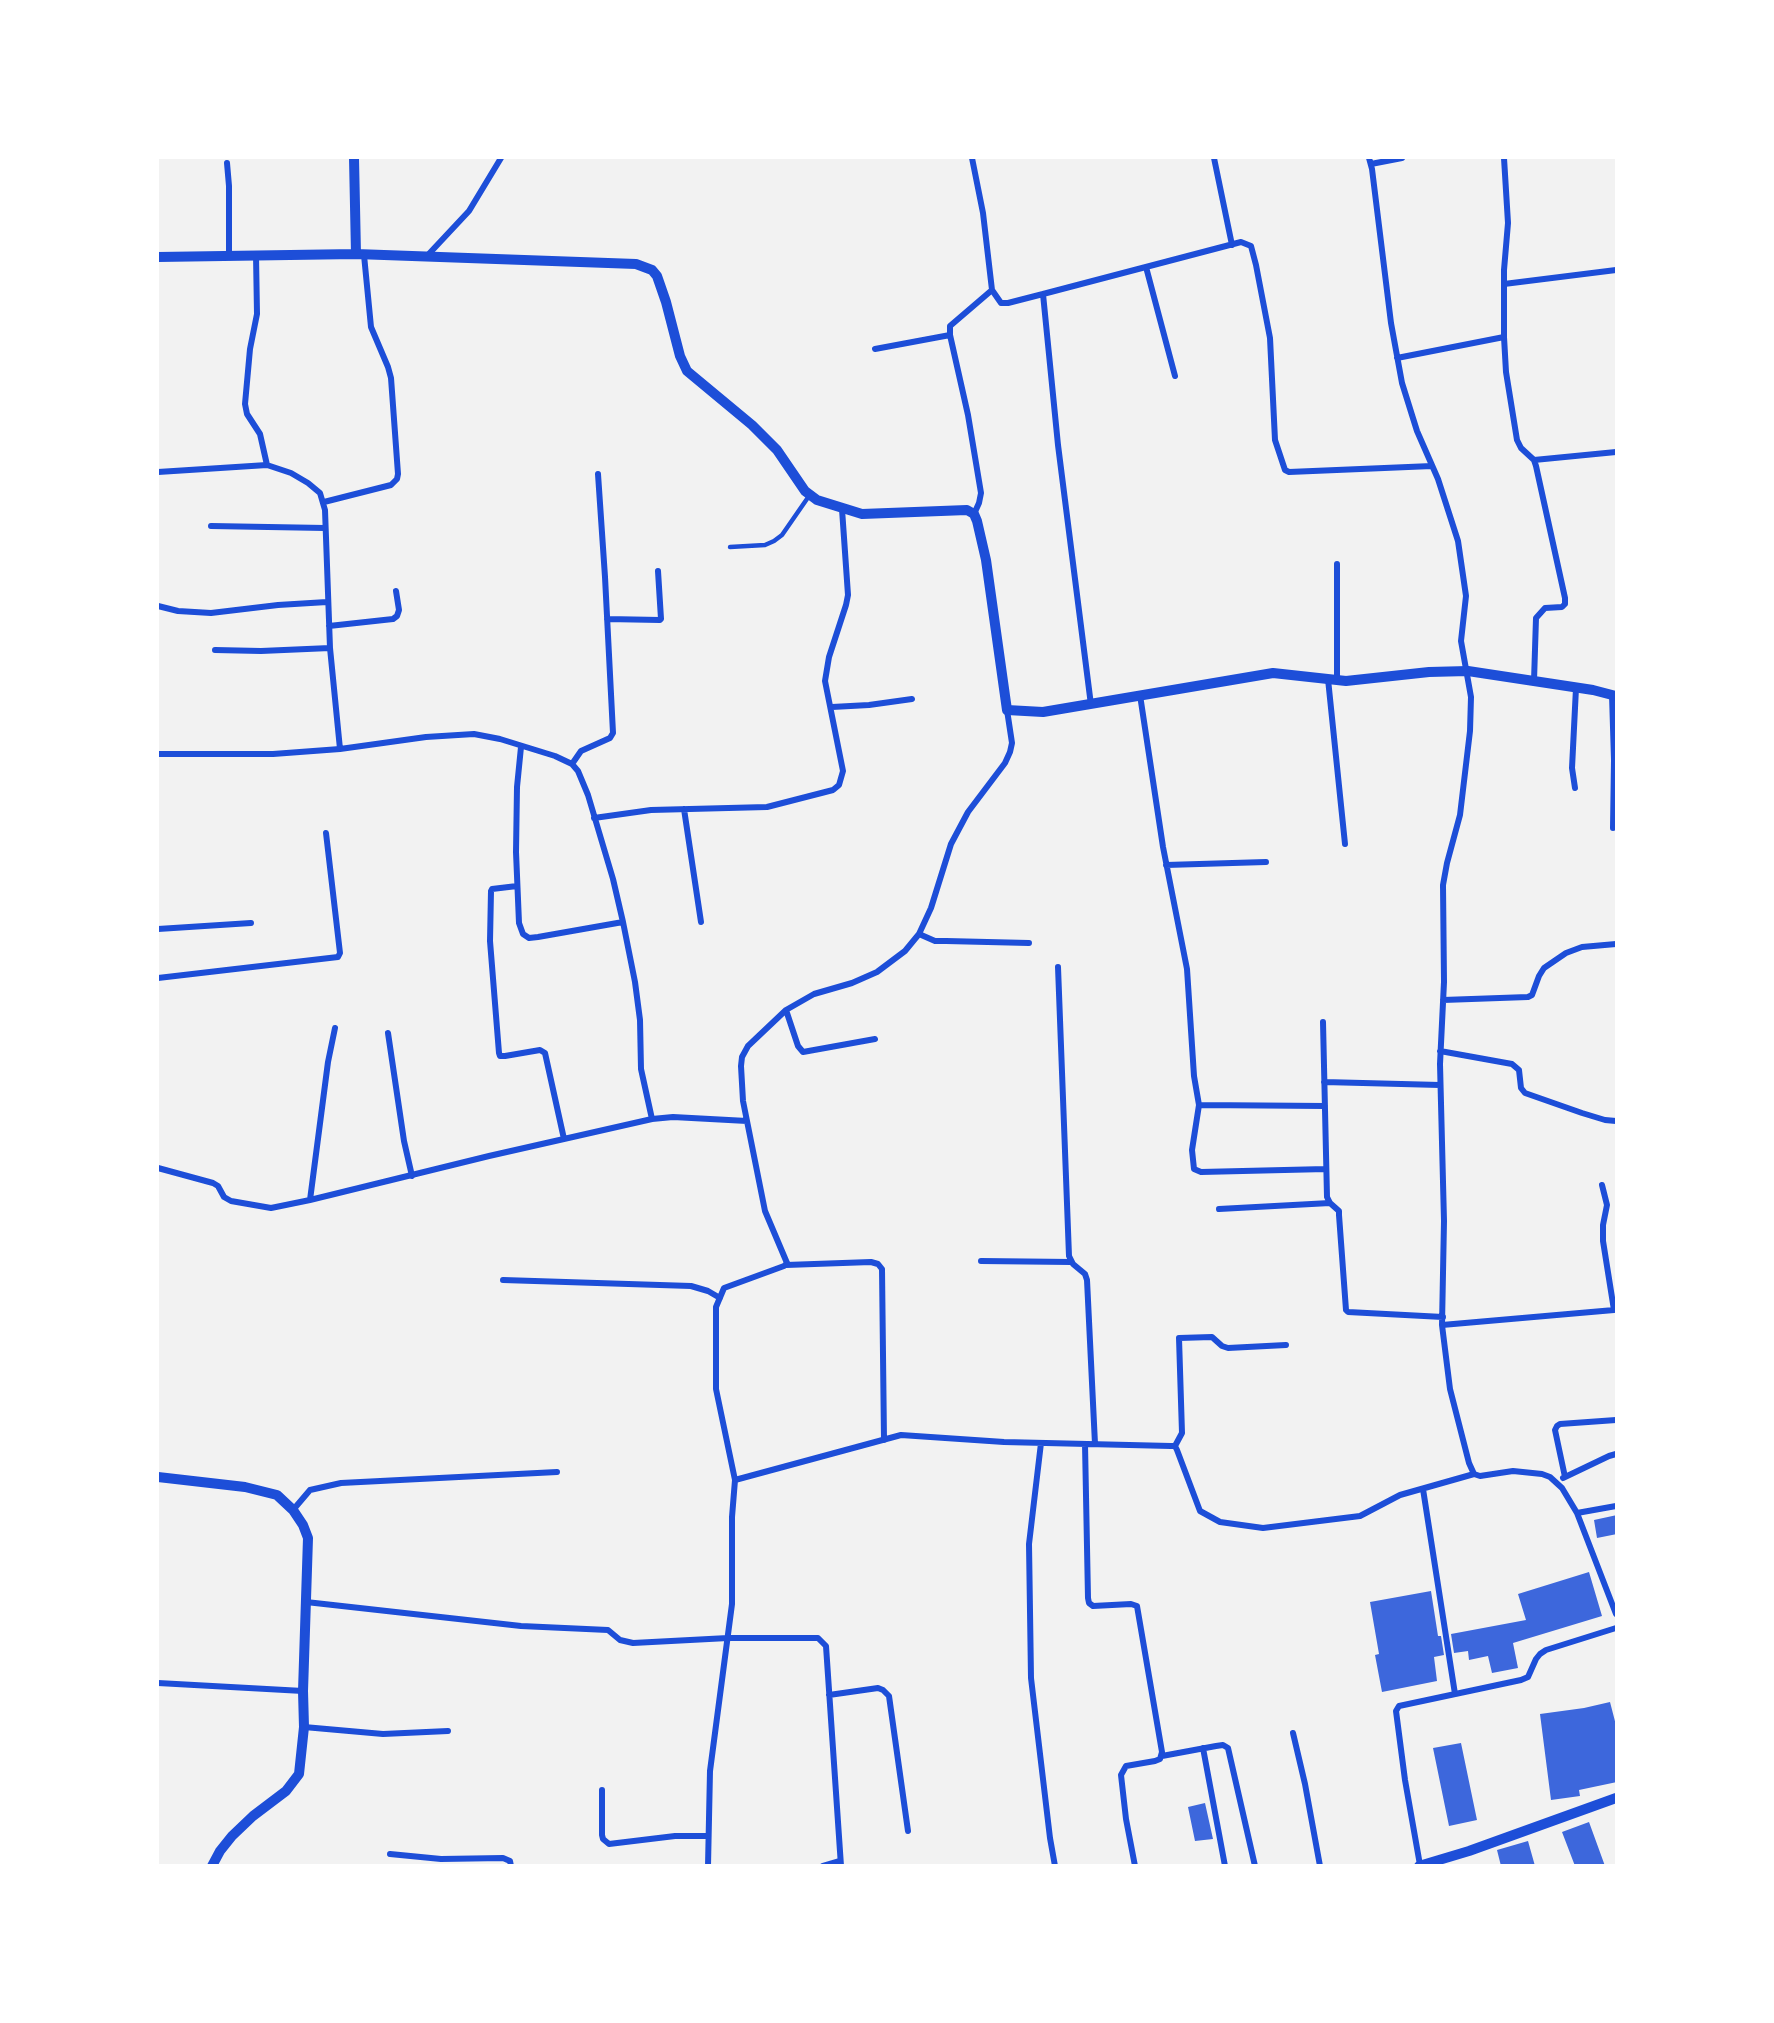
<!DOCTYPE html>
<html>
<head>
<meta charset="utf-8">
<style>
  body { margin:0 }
  #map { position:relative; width:1774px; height:2023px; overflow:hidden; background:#f2f2f2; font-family:"Nunito Sans",sans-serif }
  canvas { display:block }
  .frame { position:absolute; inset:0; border:159px solid #fff; pointer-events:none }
</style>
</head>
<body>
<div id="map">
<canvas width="1774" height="2023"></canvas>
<div class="frame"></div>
</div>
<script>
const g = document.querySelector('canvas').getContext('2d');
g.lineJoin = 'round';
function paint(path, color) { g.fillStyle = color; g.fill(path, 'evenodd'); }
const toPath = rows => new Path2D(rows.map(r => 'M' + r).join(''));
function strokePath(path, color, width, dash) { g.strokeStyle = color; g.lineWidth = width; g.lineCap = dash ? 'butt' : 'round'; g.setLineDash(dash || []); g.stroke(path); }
paint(toPath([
  [1617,1515,1617,1534,1597,1538,1594,1520],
  [1589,1572,1602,1616,1513,1643,1518,1668,1492,1673,1488,1656,1469,1660,1468,1651,1454,1653,1451,1634,1526,1620,1518,1594],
  [1431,1591,1438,1636,1441,1636,1444,1655,1434,1657,1437,1681,1382,1692,1375,1655,1379,1654,1370,1602],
  [1610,1702,1617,1729,1617,1782,1579,1790,1580,1796,1551,1800,1540,1714,1584,1708],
  [1461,1743,1477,1820,1449,1826,1433,1748],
  [1205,1803,1213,1839,1195,1841,1188,1807],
  [1589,1822,1605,1866,1575,1866,1562,1832],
  [1528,1841,1535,1866,1501,1866,1497,1850]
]), '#3d67dc');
strokePath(toPath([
  [730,547,765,545,774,541,782,535,809,496]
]), '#1d4ed8', 4.5);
strokePath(toPath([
  [972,158,983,213,992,290,950,326,950,335,968,415,981,493,979,503,974,514],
  [1214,158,1232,245],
  [1369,158,1372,169,1391,323,1402,383,1417,431,1438,479,1458,541,1466,596,1461,641,1471,697,1470,731,1460,815,1447,863,1443,885,1444,982,1440,1064,1444,1221,1442,1325,1450,1389,1469,1463,1474,1474,1480,1476,1513,1471,1542,1474,1550,1477,1562,1488,1577,1513,1616,1614],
  [1504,158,1508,223,1504,270,1504,337,1506,372,1517,440,1521,448,1534,460,1536,466,1565,598,1565,604,1562,607,1545,608,1536,618,1534,681],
  [227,163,229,186,229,256],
  [1371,164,1402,158],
  [256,255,257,314,250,349,245,404,247,414,260,434,267,465],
  [426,257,469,211,501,158],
  [1146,267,1175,376],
  [1504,284,1616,270],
  [992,290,1001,303,1008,303,1043,294,1058,445,1091,705],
  [1043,294,1241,242,1251,246,1256,265,1270,338,1275,440,1285,470,1289,472,1432,466],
  [875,349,950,335],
  [1397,358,1504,337],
  [1534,460,1616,452],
  [158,472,267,465,291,473,308,483,320,493,325,510,330,648,340,749],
  [324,502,391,485,397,479,398,474,391,378,388,367,371,327,364,255],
  [211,526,325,528],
  [1337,564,1337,680],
  [158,606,178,611,211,613,278,605,327,602],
  [607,619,660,620,661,619,658,571],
  [329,626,393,619,397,616,399,610,396,591],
  [215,650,261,651,330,648],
  [1328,679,1345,844],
  [1140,695,1163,847,1187,969,1194,1076,1199,1105,1192,1150,1194,1169,1201,1172,1326,1169],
  [1612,695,1614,760,1613,828],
  [832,707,869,705,912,699],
  [521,747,517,787,516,852,519,923,523,934,529,938,538,937,623,922],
  [158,754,273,754,340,749,426,737,474,734,500,739,555,756,572,764,578,771,588,795,613,879,623,922,635,982,640,1020,641,1069,652,1119],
  [572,764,581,751,610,738,613,733,605,577,598,474],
  [1575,788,1572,768,1576,688],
  [684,809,701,922],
  [594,818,651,810,767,807,833,790,839,785,843,771,825,681,829,657,846,605,848,595,842,509],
  [1166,865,1266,862],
  [517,886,492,889,491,891,490,941,499,1053,500,1056,505,1056,540,1050,545,1053,564,1139],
  [158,929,251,923],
  [919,934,935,941,946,941,1029,943],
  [1058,967,1069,1256,1073,1264,1085,1274,1087,1280,1095,1444],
  [158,978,338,957,340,953,326,833],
  [1443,1000,1528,997,1532,995,1539,976,1544,968,1566,953,1582,947,1616,944],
  [786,1010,798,1046,803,1052,875,1039],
  [1323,1022,1327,1197,1330,1203,1339,1211,1339,1215,1346,1310,1348,1312,1443,1317],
  [388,1033,404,1141,412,1176],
  [1440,1051,1512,1064,1519,1070,1521,1088,1525,1093,1582,1113,1605,1120,1616,1121],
  [1324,1082,1440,1085],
  [1199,1105,1325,1106],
  [158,1168,213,1183,218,1186,224,1197,231,1201,271,1208,310,1200,489,1156,652,1119,673,1117,747,1121],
  [310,1200,328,1062,335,1028],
  [1219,1209,1330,1203],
  [981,1261,1071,1262],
  [786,1265,871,1262,878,1264,882,1269,884,1440],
  [503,1280,691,1286,708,1291,720,1298],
  [1442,1325,1614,1310,1603,1241,1603,1225,1607,1205,1602,1185],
  [1041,1443,1029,1544,1031,1678,1050,1838,1055,1866],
  [1085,1444,1088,1598,1089,1603,1093,1606,1131,1604,1137,1606,1162,1752,1160,1759,1155,1761,1126,1766,1121,1775,1126,1819,1135,1866],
  [1175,1446,1182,1433,1179,1338,1212,1337,1222,1346,1228,1348,1286,1345],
  [1565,1477,1555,1430,1557,1426,1560,1424,1616,1420],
  [1563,1478,1609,1456,1616,1454],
  [735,1480,901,1435,1004,1442,1171,1446,1175,1446,1177,1450,1200,1511,1220,1522,1263,1528,1360,1516,1400,1495,1474,1474],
  [1423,1489,1455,1694],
  [293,1510,310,1490,341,1483,557,1472],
  [1577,1513,1616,1506],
  [306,1602,521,1626,608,1630,620,1640,633,1643,728,1638,818,1638,826,1646,841,1866],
  [158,1683,303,1691],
  [829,1695,878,1688,883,1690,889,1696,908,1831],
  [304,1727,383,1734,448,1731],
  [1293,1733,1305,1784,1320,1866],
  [1203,1748,1225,1866],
  [1162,1756,1216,1746,1223,1745,1228,1748,1255,1866],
  [602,1790,602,1835,603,1839,609,1844,675,1836,707,1836],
  [390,1854,441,1859,503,1858,510,1861,511,1866],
  [1420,1865,1405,1780,1396,1711,1399,1706,1521,1680,1528,1677,1536,1659,1540,1654,1546,1650,1616,1628],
  [708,1866,710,1771,732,1604,732,1517,735,1480,716,1389,716,1307,724,1288,784,1266,787,1263,765,1211,743,1101,741,1066,742,1057,748,1046,786,1010,814,994,852,983,877,972,905,951,919,934,931,908,951,844,968,812,1005,763,1010,752,1012,743,1007,710],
  [823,1866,840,1861]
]), '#1d4ed8', 6);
strokePath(toPath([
  [354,158,356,254],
  [158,257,356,254,636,264,652,270,657,276,666,302,680,356,687,371,752,425,777,450,805,491,817,500,862,514,967,510,974,514,977,521,986,560,1007,710,1043,712,1273,673,1346,681,1429,672,1468,671,1593,690,1616,696],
  [158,1477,245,1487,277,1495,293,1510,303,1525,308,1538,303,1691,304,1727,299,1774,286,1791,253,1816,232,1836,220,1851,212,1866],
  [1419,1866,1469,1851,1616,1798]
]), '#1d4ed8', 10);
</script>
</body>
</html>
